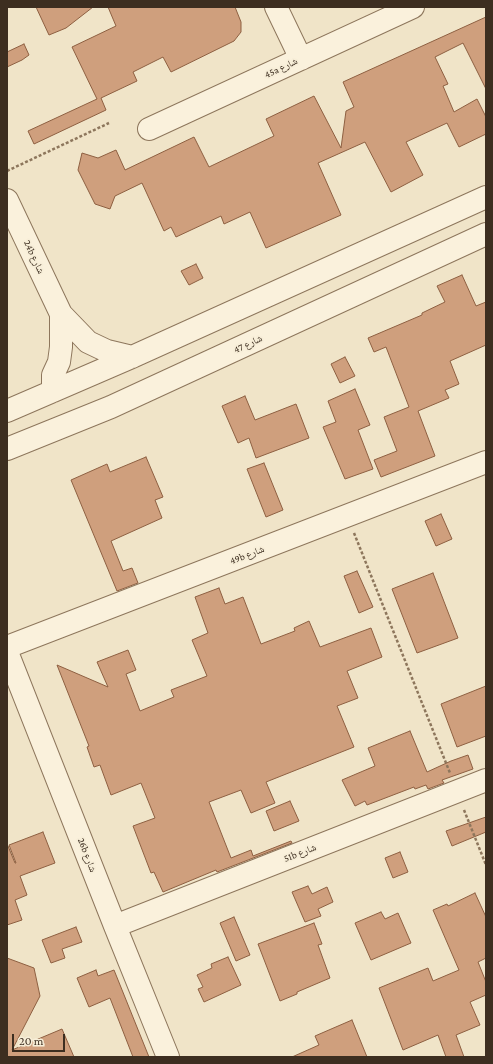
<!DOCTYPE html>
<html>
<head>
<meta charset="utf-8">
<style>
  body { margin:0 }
  #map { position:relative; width:493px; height:1064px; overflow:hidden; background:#f0e4c8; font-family:"Crimson Pro",serif }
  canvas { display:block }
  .frame { position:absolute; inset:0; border:8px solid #3d2e20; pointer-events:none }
  .scale { position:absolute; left:12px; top:1034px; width:53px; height:18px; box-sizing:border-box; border:2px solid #3d2e20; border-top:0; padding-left:5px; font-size:12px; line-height:14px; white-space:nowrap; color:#3d2e20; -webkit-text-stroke:3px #f7eed8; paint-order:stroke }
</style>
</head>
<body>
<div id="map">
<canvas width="493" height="1064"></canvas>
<div class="frame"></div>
<div class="scale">20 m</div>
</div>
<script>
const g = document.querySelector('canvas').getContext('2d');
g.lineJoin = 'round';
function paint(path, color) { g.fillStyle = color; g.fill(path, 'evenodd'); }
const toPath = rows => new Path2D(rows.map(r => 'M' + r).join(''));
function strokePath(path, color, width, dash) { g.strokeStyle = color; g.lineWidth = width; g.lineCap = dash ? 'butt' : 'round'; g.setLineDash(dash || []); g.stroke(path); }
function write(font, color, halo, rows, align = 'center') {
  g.font = font + ' "Crimson Pro","Noto Naskh Arabic",serif'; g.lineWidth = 3.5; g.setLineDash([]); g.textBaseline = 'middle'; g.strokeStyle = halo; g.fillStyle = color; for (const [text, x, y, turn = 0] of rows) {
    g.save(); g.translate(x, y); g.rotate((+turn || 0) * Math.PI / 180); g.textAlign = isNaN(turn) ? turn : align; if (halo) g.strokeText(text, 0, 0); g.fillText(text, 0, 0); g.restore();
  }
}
const building = toPath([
  [36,7,93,7,66,28,49,35,36,7],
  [108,7,235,7,241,22,241,32,234,41,171,72,163,57,133,72,137,81,101,98,106,110,34,144,28,131,97,99,72,47,116,26,108,7],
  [486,17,486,89,463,43,435,57,448,84,443,86,454,112,477,99,486,117,486,134,459,147,447,123,406,142,423,175,391,192,365,142,318,163,341,215,266,248,250,212,224,224,221,216,176,237,171,227,164,231,142,183,115,196,110,209,95,204,78,170,82,153,98,158,116,150,125,170,194,137,209,167,274,136,266,119,314,96,341,148,346,111,354,107,343,82,486,17],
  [24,44,29,55,22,60,7,67,7,52,24,44],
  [196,264,203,278,189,285,181,271,196,264],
  [462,275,476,306,486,302,486,345,450,361,459,384,445,390,449,398,418,411,435,456,381,477,374,460,397,451,384,417,409,407,386,347,374,352,368,338,422,315,422,313,445,302,437,286,462,275],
  [345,357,355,376,340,383,331,364,345,357],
  [355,389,370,425,358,430,373,469,345,479,323,427,336,422,328,401,355,389],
  [245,396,255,420,296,404,309,438,256,458,249,438,238,443,222,406,245,396],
  [146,457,163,497,155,500,162,518,111,541,123,571,132,568,138,583,117,591,71,480,107,464,110,472,146,457],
  [264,463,283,510,266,517,247,469,264,463],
  [441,514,452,539,436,546,425,521,441,514],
  [357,571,373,607,359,613,344,576,357,571],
  [433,573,458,638,417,653,392,589,433,573],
  [219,588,225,604,243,597,261,644,295,631,294,628,309,621,320,647,371,628,382,657,347,671,358,698,337,706,354,747,266,782,275,803,251,813,241,790,209,802,231,858,251,850,253,856,291,841,292,843,217,872,216,870,163,892,154,872,151,873,133,826,155,818,141,783,111,795,100,765,94,767,87,747,89,746,57,665,108,687,97,662,128,650,136,670,126,674,140,711,174,697,171,690,207,676,192,640,208,633,195,597,219,588],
  [486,686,486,736,457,747,441,704,486,686],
  [410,731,427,772,451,761,468,755,473,769,442,780,444,783,428,789,426,785,415,789,414,787,367,805,365,801,355,806,342,780,375,766,368,748,410,731],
  [290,801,299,821,274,831,266,811,290,801],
  [486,817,486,832,452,846,446,831,486,817],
  [43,832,55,863,20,876,27,895,15,900,22,920,7,925,7,846,8,846,15,863,16,863,9,845,43,832],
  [400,852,408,872,393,878,385,858,400,852],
  [308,886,312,894,327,887,333,902,318,909,321,916,305,922,292,892,308,886],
  [475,893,486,917,486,958,478,962,486,982,486,995,470,1002,480,1025,456,1035,464,1057,446,1057,438,1035,403,1050,379,988,428,968,433,981,459,970,433,910,447,904,448,906,475,893],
  [381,912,385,919,398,913,411,943,371,960,355,923,381,912],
  [234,917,250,955,236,961,220,923,234,917],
  [314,923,322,944,318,945,330,978,297,992,297,994,280,1001,258,944,314,923],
  [76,927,82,942,62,949,65,958,51,963,42,940,76,927],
  [228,957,241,985,204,1002,198,989,203,987,197,975,212,968,211,964,228,957],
  [7,958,34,968,40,996,12,1050,62,1029,74,1057,7,1057,7,958],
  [96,970,98,976,114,970,149,1057,133,1057,110,998,89,1007,77,978,96,970],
  [352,1020,367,1057,292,1057,319,1045,315,1036,352,1020]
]);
paint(building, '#cf9f7d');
strokePath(building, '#8d5f41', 1);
const minor = toPath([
  [276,7,301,59],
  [149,129,413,7],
  [7,200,61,314,88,342,107,351,132,357],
  [53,391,53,375,59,362,61,347,61,314],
  [7,411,132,357,486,197],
  [7,449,111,407,486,234],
  [7,647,486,462],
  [7,652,115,926,168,1057],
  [115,926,486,780]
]);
strokePath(minor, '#8d765c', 24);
strokePath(toPath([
  [7,171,109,123],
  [354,533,450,773],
  [464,810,486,865]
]), '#8d765c', 2.5, [3, 2]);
strokePath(minor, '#faf1dc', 22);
write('10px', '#3d2e20', '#f7eed8', [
  ["45a شارع",281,68,-25],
  ["24b شارع",34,257,65],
  ["شارع 47",248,344,-25],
  ["49b شارع",247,555,-21],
  ["51b شارع",300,853,-21],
  ["26b شارع",87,855,69]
]);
</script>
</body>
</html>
